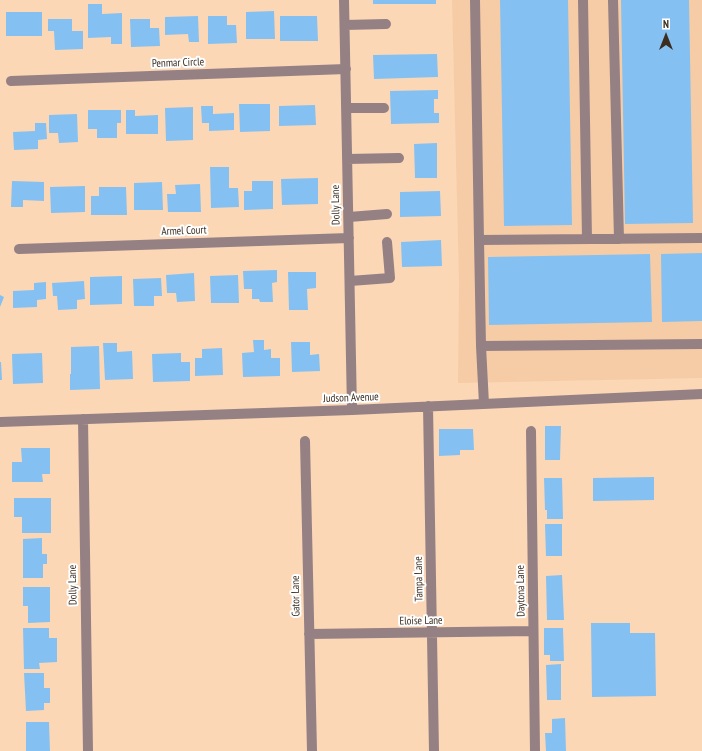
<!DOCTYPE html>
<html>
<head>
<meta charset="utf-8">
<style>
  body { margin:0 }
  #map { position:relative; width:702px; height:751px; overflow:hidden; background:#fbd7b6; font-family:"PT Sans Narrow",sans-serif }
  canvas { display:block }
  .north { position:absolute; left:646px; top:16px; width:40px; height:40px; -webkit-text-stroke:3px #fff; paint-order:stroke; rotate:0deg; font-size:11px; font-weight:700; line-height:16px; text-align:center; color:#3b2e21 }
  .north::after { content:''; display:block; margin:auto; width:14px; height:18px; background:#3b2e21; clip-path:polygon(50% 0,100% 100%,50% 72%,0 100%) }
</style>
</head>
<body>
<div id="map">
<canvas width="702" height="751"></canvas>
<div class="north">N</div>
</div>
<script>
const g = document.querySelector('canvas').getContext('2d');
g.lineJoin = 'round';
function paint(path, color) { g.fillStyle = color; g.fill(path, 'evenodd'); }
const toPath = rows => new Path2D(rows.map(r => 'M' + r).join(''));
function strokePath(path, color, width, dash) { g.strokeStyle = color; g.lineWidth = width; g.lineCap = dash ? 'butt' : 'round'; g.setLineDash(dash || []); g.stroke(path); }
function write(font, color, halo, rows, align = 'center') {
  g.font = font + ' "PT Sans Narrow",sans-serif'; g.lineWidth = 4; g.setLineDash([]); g.textBaseline = 'middle'; g.strokeStyle = halo; g.fillStyle = color; for (const [text, x, y, turn = 0] of rows) {
    g.save(); g.translate(x, y); g.rotate((+turn || 0) * Math.PI / 180); g.textAlign = isNaN(turn) ? turn : align; if (halo) g.strokeText(text, 0, 0); g.fillText(text, 0, 0); g.restore();
  }
}
paint(toPath([
  [452,0,702,0,702,378,458,383,459,281]
]), '#f6cca6');
paint(toPath([
  [373,0,436,0,436,4,373,4],
  [500,0,568,0,572,225,504,226],
  [621,0,689,0,693,223,625,224],
  [88,4,102,4,102,14,122,13,122,44,111,44,111,37,88,38],
  [274,11,275,39,246,39,246,12],
  [6,12,42,12,42,36,6,36],
  [198,16,199,42,189,42,188,34,165,35,165,17],
  [208,16,227,16,227,25,236,25,237,43,208,44],
  [280,16,317,16,318,41,280,41],
  [48,19,72,19,72,31,83,31,83,49,55,50,54,31,48,31],
  [130,19,150,19,150,28,159,28,160,46,131,47],
  [437,54,438,77,374,79,373,55],
  [438,90,438,99,434,99,434,113,439,113,439,123,391,124,390,91],
  [239,104,270,104,270,131,240,132],
  [315,105,316,125,279,126,279,106],
  [201,106,213,106,213,114,234,113,234,130,209,131,209,123,202,123],
  [193,107,193,140,166,141,165,108],
  [88,110,121,110,121,123,117,123,117,138,97,138,97,129,88,129],
  [126,110,135,110,135,116,158,115,158,134,126,134],
  [77,114,78,142,59,143,58,133,49,133,49,115],
  [35,123,46,123,47,139,38,140,38,149,14,150,13,132,35,131],
  [437,143,437,178,415,178,414,144],
  [210,167,229,167,229,188,238,188,239,207,211,208],
  [318,178,318,204,282,205,281,179],
  [12,181,44,182,44,201,23,200,23,207,11,207],
  [252,181,273,181,273,209,244,210,244,191,252,191],
  [162,182,163,210,134,210,134,183],
  [200,184,201,212,168,212,167,194,176,194,175,185],
  [85,186,85,212,51,213,50,187],
  [99,187,126,187,127,215,91,215,91,196,99,196],
  [440,191,441,216,400,217,400,192],
  [441,240,442,266,402,267,401,242],
  [702,253,702,321,662,322,661,254],
  [650,254,652,322,489,325,488,257],
  [277,270,277,282,272,283,273,302,260,302,259,299,252,299,252,289,244,289,243,271],
  [288,272,316,272,316,288,307,289,308,310,289,310],
  [194,273,195,301,177,302,176,293,167,293,166,275],
  [238,275,239,303,211,303,210,276],
  [122,276,122,304,90,305,90,277],
  [161,278,162,296,154,296,154,306,134,306,133,279],
  [84,281,85,299,77,300,77,309,58,310,57,296,53,296,52,283],
  [46,282,46,299,37,300,37,307,13,308,13,291,34,290,34,283],
  [0,295,4,297,0,307],
  [253,340,264,340,264,350,271,349,271,358,280,358,280,376,243,377,242,353,254,352],
  [291,342,310,342,310,355,319,354,320,371,292,372],
  [103,343,117,343,117,352,132,351,133,379,105,380],
  [99,346,100,389,70,390,70,374,71,374,71,347],
  [222,348,223,375,195,376,195,358,202,358,202,349],
  [42,353,43,383,13,384,12,354],
  [181,353,181,362,190,362,190,381,153,382,152,354],
  [0,362,1,362,2,380,0,380],
  [545,426,561,426,560,460,545,460],
  [439,429,473,429,474,450,460,450,460,455,439,456],
  [21,448,50,448,50,474,42,474,43,482,12,482,12,462,22,462],
  [654,477,654,500,593,501,593,478],
  [544,478,562,478,563,519,547,519,547,510,545,510],
  [14,498,51,498,51,533,22,533,22,517,14,517],
  [545,524,562,524,562,556,546,556],
  [42,538,42,554,47,554,47,564,43,564,43,578,23,578,23,539],
  [562,575,564,620,547,620,546,576],
  [23,587,50,587,50,622,28,623,28,606,23,606],
  [591,623,630,623,630,633,655,633,656,696,592,697],
  [23,628,49,628,49,638,57,638,57,662,39,663,40,669,24,669],
  [544,628,563,628,564,661,550,661,550,655,544,655],
  [561,664,561,700,547,700,546,665],
  [24,673,44,673,44,688,50,688,50,703,44,703,44,710,26,711],
  [565,718,566,751,546,751,545,733,552,733,552,719],
  [26,722,49,722,50,751,26,751]
]), '#84c1f2');
strokePath(toPath([
  [344,0,352,410],
  [475,0,479,240],
  [583,0,587,239],
  [613,0,619,239],
  [345,25,386,24],
  [11,81,346,69],
  [346,108,384,108],
  [347,159,399,158],
  [349,217,387,214],
  [19,249,349,238],
  [350,281,390,278,387,242],
  [481,346,479,240,702,238],
  [484,404,481,346,702,344],
  [428,406,434,751],
  [83,419,88,751],
  [0,422,352,410,702,394],
  [531,431,535,751],
  [305,441,312,751],
  [309,634,533,631]
]), '#958084', 10);
write('11px', '#3b2e21', '#fff', [
  ["Penmar Circle",178,63,-2],
  ["Dolly Lane",336,205,-91],
  ["Armel Court",184,231,-2],
  ["Judson Avenue",351,398,-2],
  ["Tampa Lane",419,579,-91],
  ["Dolly Lane",73,585,-91],
  ["Daytona Lane",521,591,-91],
  ["Gator Lane",296,596,-91],
  ["Eloise Lane",421,621,-1]
]);
</script>
</body>
</html>
